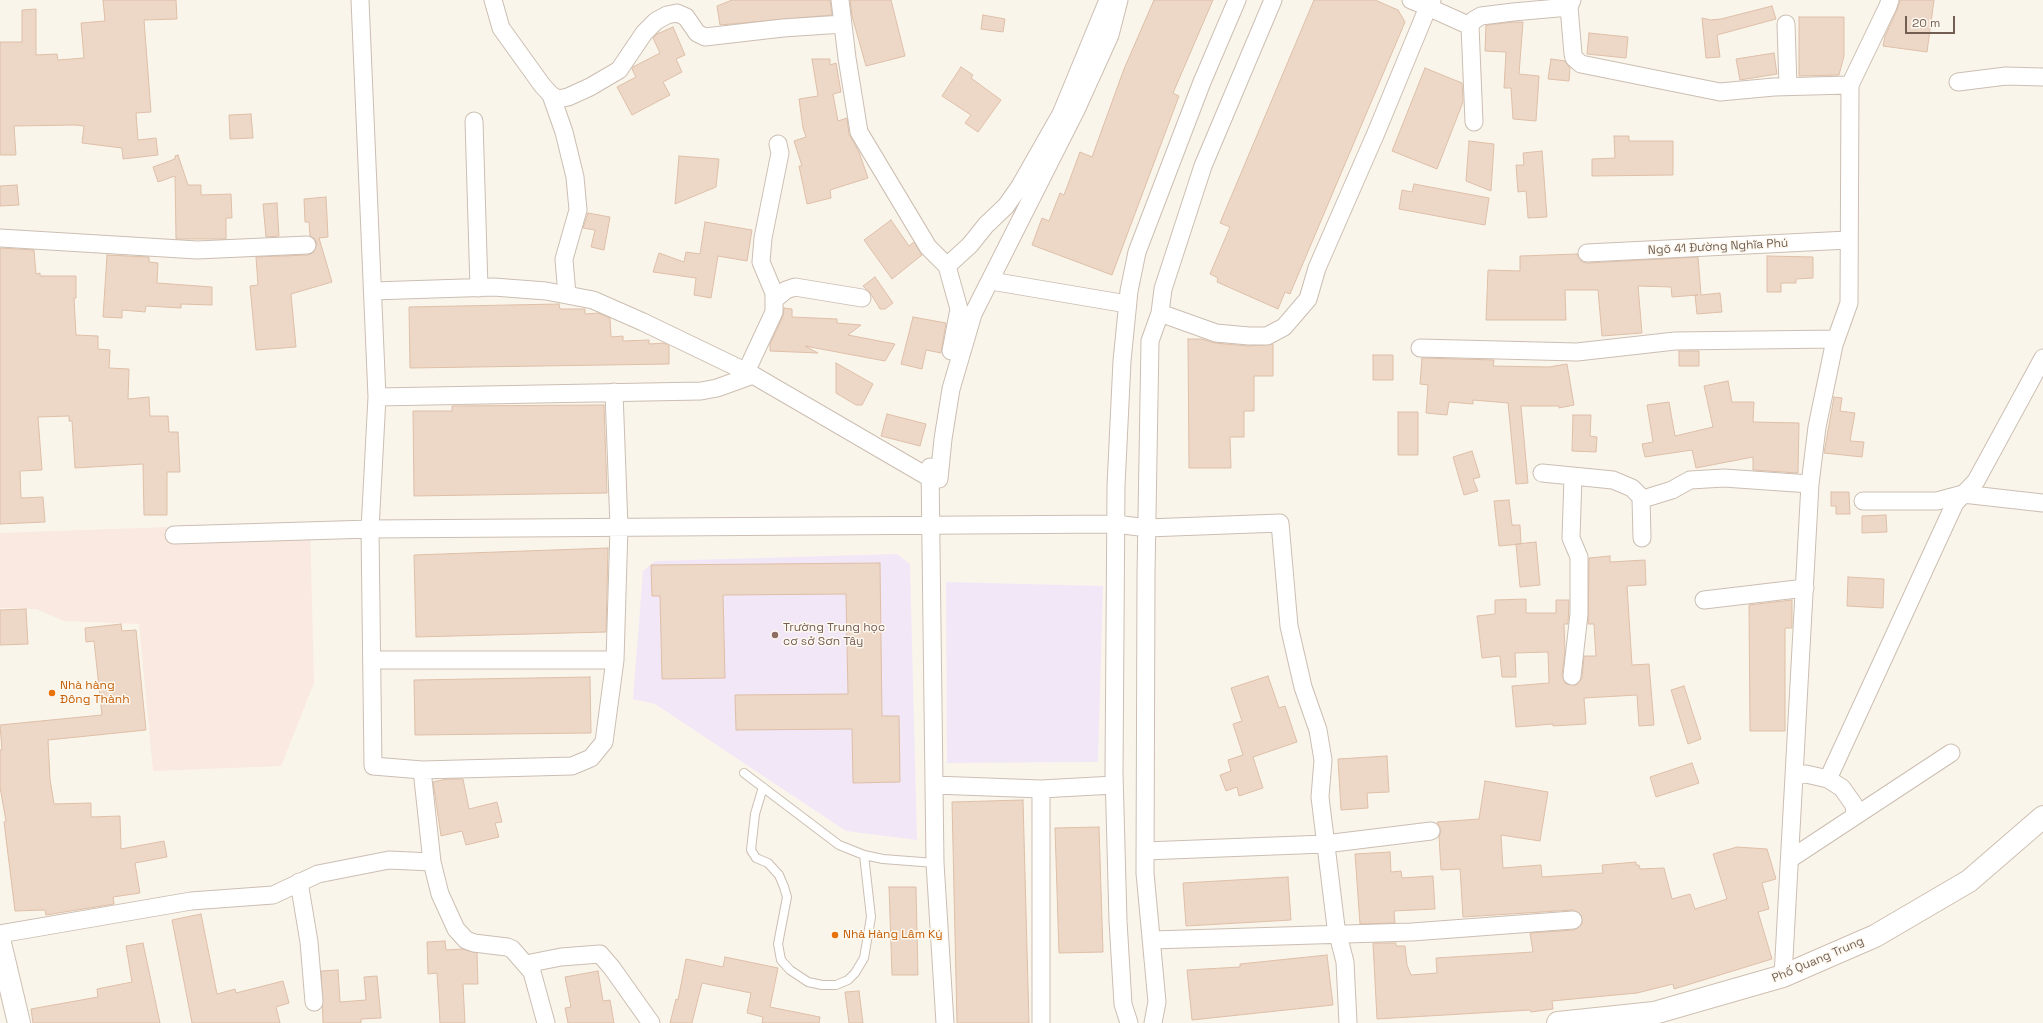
<!DOCTYPE html>
<html>
<head>
<meta charset="utf-8">
<style>
  body { margin:0 }
  #map { position:relative; width:2043px; height:1023px; overflow:hidden; background:#faf5eb; font-family:"Space Grotesk",sans-serif }
  canvas { display:block }
  .scale { position:absolute; left:1905px; top:16px; width:50px; height:18px; box-sizing:border-box; border:2px solid #735f51; border-top:0; padding-left:5px; font-size:12px; line-height:14px; white-space:nowrap; color:#735f51; -webkit-text-stroke:3px #fdf9f1; paint-order:stroke }
</style>
</head>
<body>
<div id="map">
<canvas width="2043" height="1023"></canvas>
<div class="scale">20 m</div>
</div>
<script>
const g = document.querySelector('canvas').getContext('2d');
g.lineJoin = 'round';
function paint(path, color) { g.fillStyle = color; g.fill(path, 'evenodd'); }
const toPath = rows => new Path2D(rows.map(r => 'M' + r).join(''));
function strokePath(path, color, width, dash) { g.strokeStyle = color; g.lineWidth = width; g.lineCap = dash ? 'butt' : 'round'; g.setLineDash(dash || []); g.stroke(path); }
function write(font, color, halo, rows, align = 'center') {
  g.font = font + ' "Space Grotesk",sans-serif'; g.lineWidth = 3; g.setLineDash([]); g.textBaseline = 'middle'; g.strokeStyle = halo; g.fillStyle = color; for (const [text, x, y, turn = 0] of rows) {
    g.save(); g.translate(x, y); g.rotate((+turn || 0) * Math.PI / 180); g.textAlign = isNaN(turn) ? turn : align; if (halo) g.strokeText(text, 0, 0); g.fillText(text, 0, 0); g.restore();
  }
}
paint(toPath([
  [310,522,314,683,281,766,153,771,139,624,64,621,36,609,0,608,0,533]
]), '#f9e9e0');
paint(toPath([
  [897,554,910,564,917,840,846,831,655,704,633,699,643,571,655,561],
  [946,582,1103,586,1098,762,947,763]
]), '#f2e7f7');
const building = toPath([
  [103,0,176,0,177,19,144,20,151,112,136,113,138,140,156,138,158,155,123,159,122,148,82,143,84,126,75,125,14,126,16,155,0,155,0,42,22,42,22,10,36,9,36,55,57,54,58,60,84,58,81,23,105,21,103,0],
  [732,0,830,0,832,15,720,25,717,6,732,0],
  [850,0,891,0,905,56,866,66,852,16,850,0],
  [1154,0,1213,0,1173,93,1179,96,1112,275,1032,245,1042,218,1049,221,1060,193,1064,195,1080,152,1092,157,1124,69,1154,0],
  [1314,0,1375,0,1398,10,1405,22,1290,294,1285,292,1278,309,1217,282,1218,278,1210,274,1230,227,1220,223,1314,0],
  [1900,0,1934,0,1927,52,1883,46,1885,36,1897,10,1900,0],
  [1772,6,1776,19,1717,35,1720,57,1706,58,1702,18,1711,20,1721,19,1772,6],
  [983,15,1005,19,1003,32,981,29,983,15],
  [1799,17,1844,17,1844,56,1839,75,1799,76,1799,17],
  [1514,22,1523,22,1519,74,1539,76,1536,121,1513,119,1511,88,1504,88,1506,52,1485,51,1486,25,1514,22],
  [673,27,685,55,676,59,682,72,663,82,670,95,632,115,617,87,636,77,632,69,633,67,660,53,653,38,657,34,673,27],
  [1589,33,1628,37,1626,58,1587,54,1589,33],
  [1774,53,1777,74,1740,80,1736,59,1774,53],
  [812,59,830,59,830,65,836,63,841,92,833,94,838,121,847,118,849,134,859,152,868,178,830,190,831,198,807,204,799,166,802,166,794,141,806,137,803,128,799,99,818,96,812,59],
  [1551,59,1565,61,1570,68,1569,81,1548,79,1551,59],
  [961,67,973,75,971,78,1001,100,978,132,965,123,971,115,942,96,961,67],
  [1425,68,1462,83,1463,102,1437,169,1392,151,1425,68],
  [251,114,253,138,230,139,229,115,251,114],
  [1614,136,1629,136,1629,141,1673,141,1673,175,1592,176,1592,159,1615,158,1614,136],
  [1469,141,1494,144,1491,191,1466,181,1469,141],
  [1542,151,1547,217,1528,218,1526,191,1518,192,1516,165,1524,165,1523,153,1542,151],
  [178,155,188,185,201,185,201,195,231,194,232,218,226,218,226,239,176,239,175,176,158,182,153,167,175,159,175,156,178,155],
  [679,156,719,159,716,187,675,204,679,156],
  [1414,184,1489,198,1485,225,1399,209,1402,190,1412,192,1414,184],
  [17,185,19,205,0,206,0,186,17,185],
  [326,197,328,237,319,238,332,282,291,294,296,347,256,350,250,286,258,285,256,257,307,255,313,253,317,244,315,239,310,236,309,222,305,222,304,199,326,197],
  [277,203,279,236,266,237,263,204,277,203],
  [588,213,610,217,604,250,591,247,595,230,583,228,588,213],
  [891,220,909,246,914,242,922,255,892,279,864,240,891,220],
  [705,222,752,230,747,261,718,256,711,298,694,295,696,278,653,272,659,253,684,262,686,252,700,254,705,222],
  [0,248,34,250,36,274,40,273,40,276,76,276,76,298,74,298,76,335,98,336,98,349,110,350,109,368,129,369,128,399,149,397,150,416,168,416,169,432,178,432,180,472,167,472,167,515,144,515,143,464,75,468,72,421,69,421,69,416,38,417,42,470,20,471,21,498,43,497,45,522,0,524,0,248],
  [1577,254,1582,262,1588,263,1698,257,1701,295,1720,293,1722,312,1697,314,1695,295,1698,295,1672,297,1671,287,1638,286,1642,333,1602,336,1598,290,1565,290,1566,320,1486,320,1488,270,1520,271,1520,256,1577,254],
  [107,255,149,257,149,262,158,263,157,283,212,287,212,305,181,304,181,308,146,306,145,312,122,310,122,318,103,317,107,255],
  [1767,256,1813,257,1813,278,1796,279,1796,283,1781,283,1781,292,1767,292,1767,256],
  [875,277,893,303,885,309,880,309,871,294,863,286,875,277],
  [559,304,560,309,585,309,585,314,598,313,610,318,611,337,623,336,623,341,649,340,649,344,664,343,669,346,669,364,410,368,409,307,559,304],
  [784,308,792,309,792,317,837,319,837,323,861,325,848,335,895,344,885,361,805,346,818,353,770,351,770,344,783,316,784,308],
  [913,317,946,323,941,353,926,350,922,369,901,364,913,317],
  [1188,339,1202,339,1215,343,1248,346,1273,344,1273,376,1254,376,1254,411,1244,411,1244,437,1230,437,1231,468,1189,468,1188,339],
  [1679,351,1699,351,1699,366,1679,366,1679,351],
  [1373,355,1393,355,1393,380,1373,380,1373,355],
  [1422,358,1494,360,1493,366,1549,367,1567,364,1574,405,1559,408,1559,406,1521,406,1528,483,1516,484,1508,403,1473,400,1473,404,1449,402,1447,415,1426,413,1428,385,1420,384,1422,358],
  [836,363,873,384,862,405,856,405,836,393,836,363],
  [1728,381,1732,402,1754,402,1753,422,1799,423,1798,473,1753,470,1753,457,1696,468,1692,450,1645,457,1642,444,1653,442,1647,405,1669,402,1675,436,1713,427,1704,386,1728,381],
  [1834,397,1842,398,1840,411,1855,413,1850,441,1864,442,1862,457,1824,453,1834,397],
  [604,405,607,493,414,496,413,411,452,411,452,406,604,405],
  [1398,412,1418,412,1418,455,1398,455,1398,412],
  [887,414,926,424,920,446,881,436,887,414],
  [1573,415,1591,415,1590,436,1597,437,1596,452,1572,451,1573,415],
  [1472,451,1480,477,1473,479,1478,491,1464,495,1453,457,1472,451],
  [1831,492,1849,492,1850,514,1836,514,1836,506,1831,506,1831,492],
  [1509,500,1512,525,1520,525,1521,544,1499,546,1494,501,1509,500],
  [1886,515,1887,532,1862,533,1862,516,1886,515],
  [1536,542,1540,585,1520,587,1516,544,1536,542],
  [608,548,606,632,416,637,414,555,608,548],
  [1610,556,1610,562,1645,560,1646,585,1627,586,1632,665,1649,664,1654,725,1639,726,1637,695,1584,698,1586,724,1553,726,1553,724,1516,727,1512,686,1549,683,1548,652,1515,653,1516,677,1502,677,1500,656,1482,658,1477,616,1495,614,1495,600,1526,599,1526,613,1556,613,1556,600,1569,600,1568,624,1564,624,1565,652,1562,675,1566,684,1576,685,1582,678,1584,656,1596,656,1594,624,1588,624,1589,558,1610,556],
  [880,563,882,716,899,716,900,782,853,783,852,729,736,730,735,695,848,694,846,594,723,595,725,678,662,679,660,596,652,596,651,565,880,563],
  [1848,577,1884,579,1883,608,1847,606,1848,577],
  [1792,600,1792,628,1785,628,1785,731,1750,731,1749,605,1792,600],
  [26,609,28,644,0,645,0,610,26,609],
  [121,624,122,631,136,630,146,730,48,740,50,779,54,804,91,803,91,817,120,816,121,849,164,841,167,857,135,863,140,893,113,897,114,904,46,915,45,910,15,911,4,822,6,821,0,787,0,750,2,750,0,725,102,715,94,641,86,642,85,628,121,624],
  [1268,676,1279,708,1285,706,1297,742,1253,757,1263,788,1239,796,1237,787,1226,791,1220,775,1231,771,1228,760,1243,755,1233,724,1242,721,1231,688,1268,676],
  [590,677,591,733,415,735,414,680,590,677],
  [1684,686,1701,739,1688,744,1671,690,1684,686],
  [1387,756,1389,792,1367,793,1368,808,1341,810,1338,759,1387,756],
  [1692,763,1699,783,1656,797,1650,777,1692,763],
  [447,779,463,779,469,809,497,802,502,822,495,823,499,837,466,845,462,831,441,836,433,782,447,779],
  [1485,781,1548,792,1540,841,1501,835,1503,868,1541,865,1542,877,1603,873,1602,865,1636,862,1636,865,1639,865,1640,869,1664,868,1672,899,1690,894,1695,909,1727,899,1713,854,1737,847,1767,849,1776,879,1762,883,1769,909,1758,912,1772,959,1674,989,1673,984,1637,993,1552,1001,1553,1009,1531,1012,1530,1010,1377,1019,1373,943,1396,943,1396,946,1405,946,1407,965,1411,975,1437,973,1436,958,1533,952,1530,933,1574,930,1582,924,1581,915,1573,910,1463,917,1460,869,1441,870,1439,837,1441,830,1437,822,1479,819,1485,781],
  [1023,800,1029,1023,957,1023,952,802,1023,800],
  [1099,827,1103,952,1059,953,1055,828,1099,827],
  [1390,852,1391,872,1401,871,1402,878,1433,876,1435,909,1394,911,1395,923,1360,924,1355,854,1390,852],
  [1288,877,1291,920,1186,926,1183,883,1288,877],
  [889,887,916,887,918,975,892,975,889,887],
  [201,914,217,994,235,989,236,993,283,981,289,1003,276,1007,280,1023,192,1023,172,920,201,914],
  [445,941,446,950,463,949,477,953,478,984,463,984,465,1023,440,1023,437,973,428,974,427,942,445,941],
  [143,943,160,1023,33,1023,31,1009,98,997,97,989,132,982,126,946,143,943],
  [1327,955,1333,1005,1192,1020,1187,970,1240,967,1240,964,1327,955],
  [725,957,778,968,770,1007,820,1017,819,1023,762,1023,763,1017,747,1013,751,993,702,983,692,1023,670,1023,676,999,678,1000,686,959,723,967,725,957],
  [338,970,340,1002,366,1000,364,977,377,976,381,1018,361,1019,361,1023,323,1023,321,971,338,970],
  [598,971,603,1001,610,1000,614,1023,568,1023,565,1008,571,1007,565,977,598,971],
  [859,991,863,1023,849,1023,845,992,859,991]
]);
paint(building, '#edd7c6');
strokePath(building, '#debfa8', 1);
const lane = toPath([
  [744,773,839,845,864,855,883,859,935,863],
  [763,787,755,814,751,850,756,858,768,863,779,875,784,887,787,897,778,944,781,960,790,970,808,982,822,985,836,985,848,980,855,973,864,958,871,917,864,855]
]);
const street = toPath([
  [360,0,377,397,370,529,373,766,422,770,572,766,591,758,604,742,615,660,619,527,614,392],
  [493,0,501,28,542,85,551,95,558,99,568,97,590,87,619,70,644,33,656,21,667,15,677,13,686,17,697,33,705,37,783,28,843,24],
  [840,0,847,58,859,132,928,247,947,266,959,309,951,351],
  [1432,0,1428,7,1470,26],
  [1569,7,1573,54,1574,58,1581,64,1720,92,1774,87,1850,85],
  [1786,24,1788,86],
  [1958,82,2006,76,2043,77],
  [551,95,564,132,575,177,578,210,564,259,567,295],
  [474,121,479,288],
  [1474,122,1470,26,1474,20,1481,16,1513,12,1569,7,1572,0],
  [0,238,197,250,307,245],
  [1587,253,1848,240],
  [947,266,970,245,986,225,1006,206,1020,186,1061,114,1108,0],
  [991,281,1127,304],
  [373,291,494,287,546,291,593,300,643,322,753,375,930,478,939,479,943,439,951,389,973,314,1076,110,1110,35,1119,0],
  [774,300,786,290,795,287,862,298],
  [1160,313,1216,333,1249,336,1267,336,1284,327,1308,299,1317,268,1376,133,1428,7,1411,0],
  [1420,348,1577,352,1675,341,1836,339],
  [746,372,774,312,774,293,761,262,763,238,780,153,778,144],
  [377,397,701,391,717,388,753,375],
  [930,467,935,863,945,1023],
  [1542,473,1613,480,1632,488,1643,499,1672,490,1690,480,1724,478,1810,484],
  [1641,498,1642,538],
  [1863,501,1937,501,1963,494,2043,503],
  [174,535,370,529,1116,524,1147,528,1280,523,1289,626,1303,687,1318,730,1323,760,1320,797,1336,927,1345,962,1348,1023],
  [1704,600,1805,588],
  [373,660,615,660],
  [1572,676,1579,614,1579,557,1571,538,1573,477],
  [422,770,432,862],
  [1794,776,1806,774,1828,779,1842,788,1854,805,1855,816],
  [1828,779,1955,503,1976,481,2043,358],
  [934,785,1041,789,1114,785],
  [1041,789,1041,1023],
  [1145,851,1325,844,1431,831],
  [1790,859,1951,753],
  [299,882,309,942,314,1002],
  [0,934,191,901,273,895,318,874,389,860,432,862,440,894,456,929,466,940,474,943,507,947,512,949,532,972,546,1023],
  [1152,940,1412,932,1573,920],
  [526,964,561,957,600,954,612,968,651,1023],
  [1783,976,1810,484,1817,427,1834,345,1849,303,1850,85,1888,6,1890,0],
  [1129,1023,1123,1004,1118,921,1114,773,1116,486,1122,361,1129,291,1137,252,1202,82,1237,0],
  [1153,1023,1157,1002,1145,873,1146,574,1150,341,1160,313,1163,289,1203,166,1273,0]
]);
const secondary = toPath([
  [0,943,19,1023],
  [1558,1023,1654,1013,1783,976,1875,936,1969,881,2043,817]
]);
strokePath(lane, '#ccbeb2', 10);
strokePath(street, '#ccbeb2', 19);
strokePath(secondary, '#cebfb0', 24);
strokePath(lane, '#fff', 8);
strokePath(street, '#fff', 17);
strokePath(secondary, '#fff', 22);
for (const [x, y, r, color] of [
  [775,635,4,"#8d6e63"],
  [52,693,4,"#e8710a"],
  [835,935,4,"#e8710a"]
]) { const dot = new Path2D(); dot.arc(x, y, r, 0, 2 * Math.PI); g.fillStyle = color; g.fill(dot); strokePath(dot, '#fdf9f1', 1.5); }
write('12px', '#735f51', '#fdf9f1', [
  ["Ngõ 41 Đường Nghĩa Phú",1718,247,-3],
  ["Phố Quang Trung",1818,960,-23]
]);
write('12px', '#785e54', '#fdf9f1', [
  ["Trường Trung học",783,628],
  ["cơ sở Sơn Tây",783,642]
], 'left');
write('12px', '#c56008', '#fdf9f1', [
  ["Nhà hàng",60,686],
  ["Đông Thành",60,700],
  ["Nhà Hàng Lâm Ký",843,935]
], 'left');
</script>
</body>
</html>
